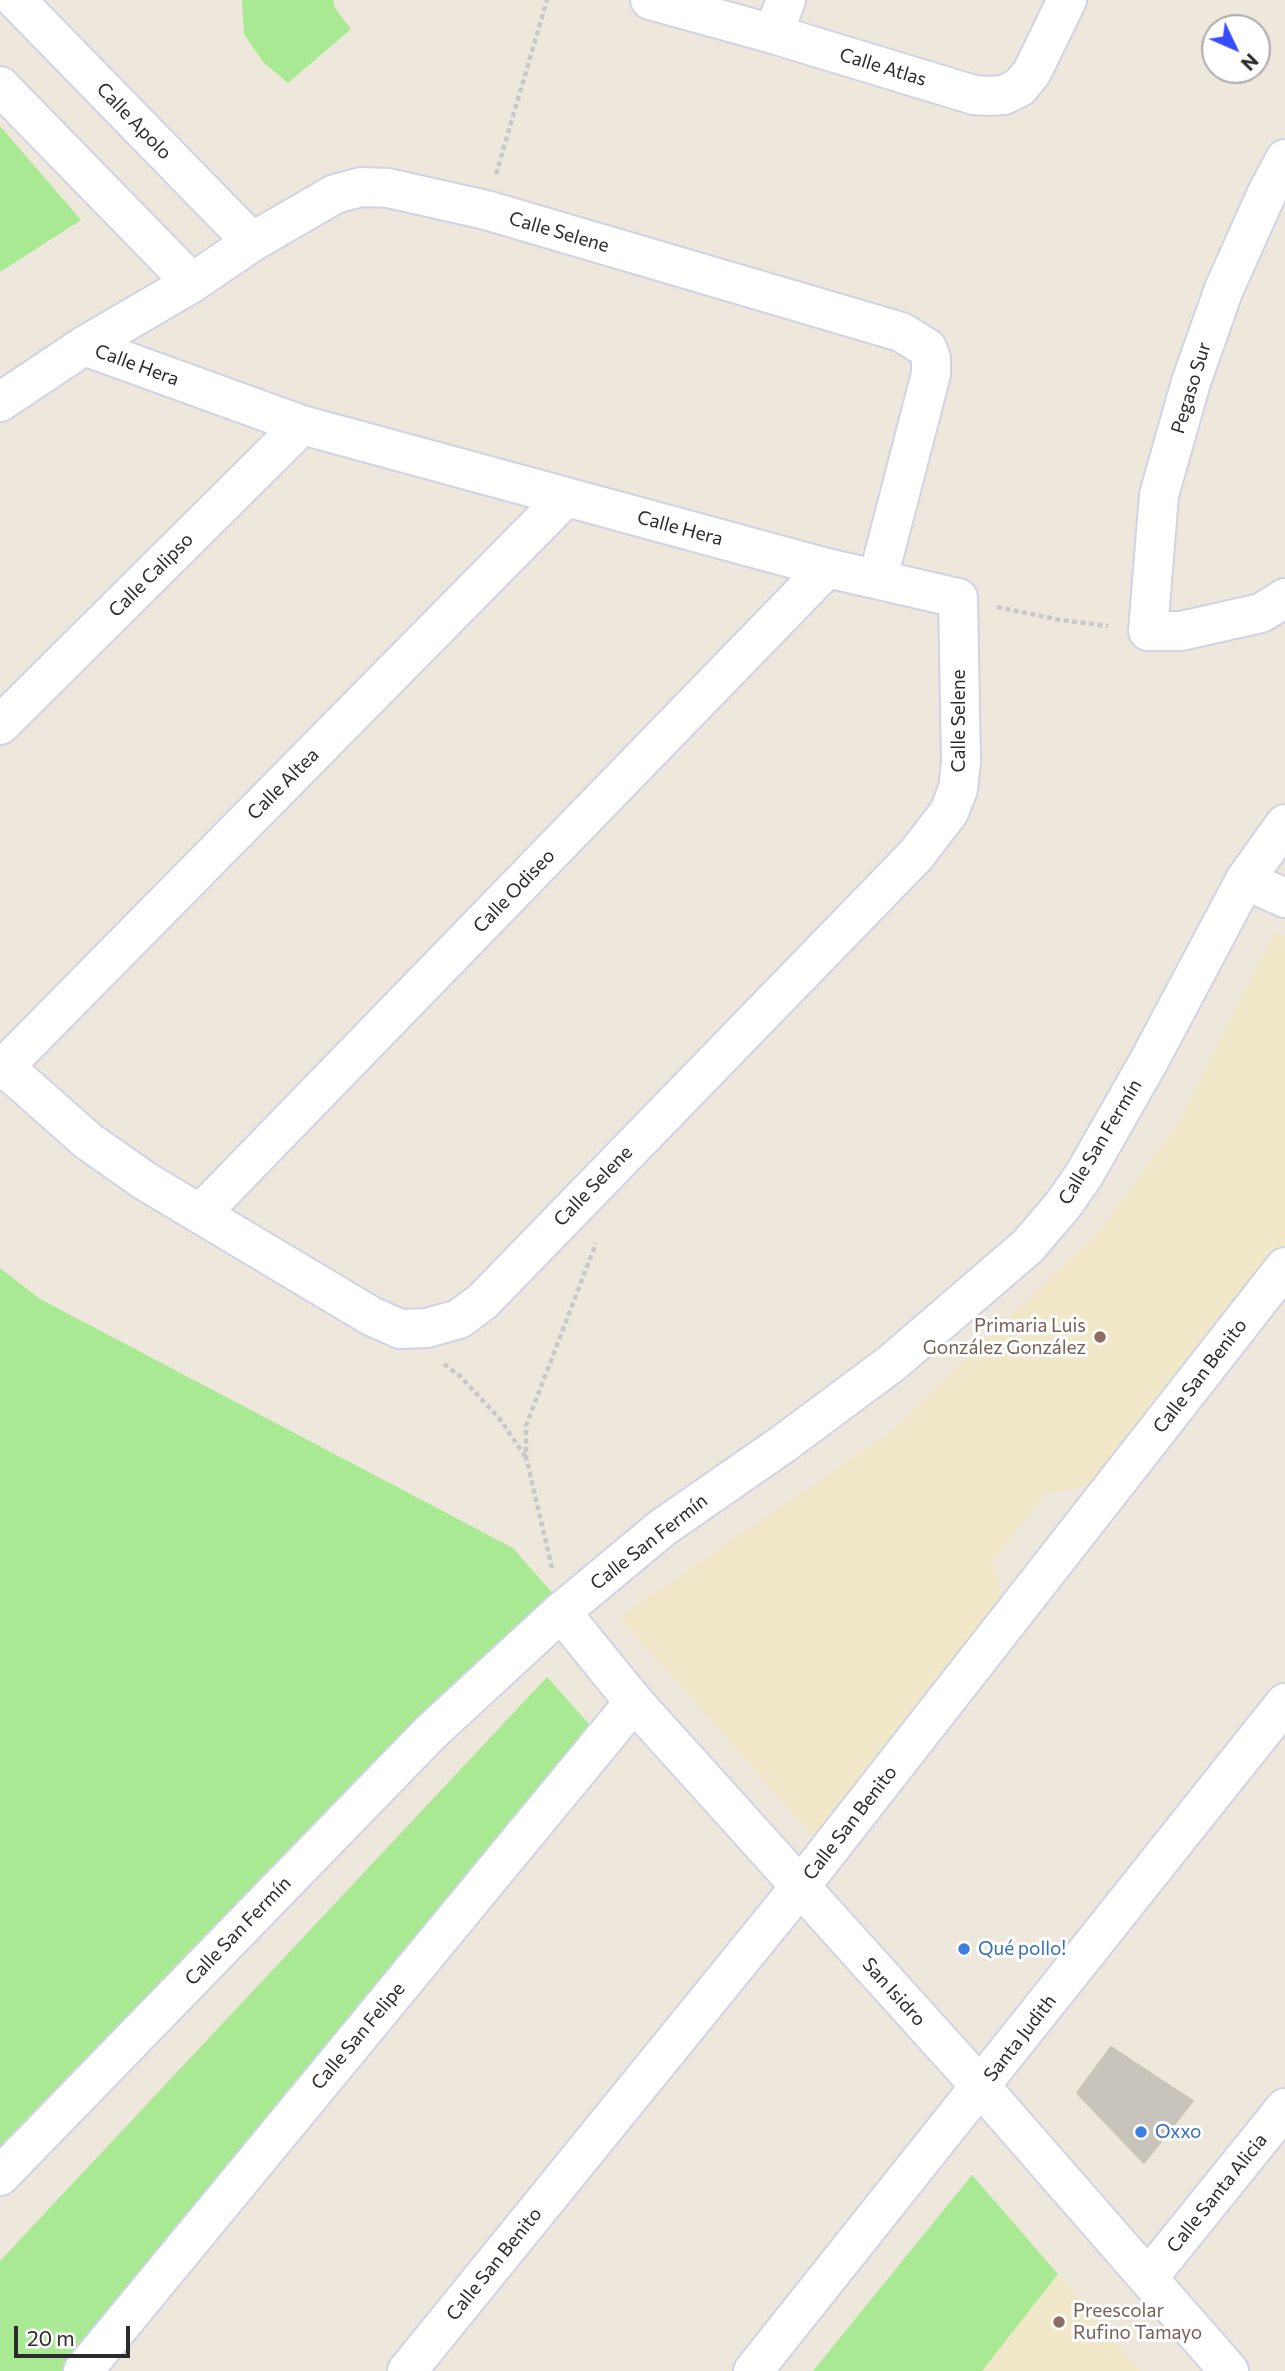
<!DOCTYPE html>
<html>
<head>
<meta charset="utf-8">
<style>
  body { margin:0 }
  #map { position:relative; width:1285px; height:2371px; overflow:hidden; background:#eee7db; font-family:Commissioner,sans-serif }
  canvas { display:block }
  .north { position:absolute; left:1201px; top:14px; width:70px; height:70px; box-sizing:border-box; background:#fff; border:2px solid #aaa; border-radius:50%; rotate:134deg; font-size:19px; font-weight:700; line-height:28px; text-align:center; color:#2b2b2b }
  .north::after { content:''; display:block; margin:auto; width:24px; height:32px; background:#374cff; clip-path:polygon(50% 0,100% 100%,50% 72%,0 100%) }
  .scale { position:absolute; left:14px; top:2326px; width:116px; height:32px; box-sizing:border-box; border:4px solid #2b2b2b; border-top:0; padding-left:9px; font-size:21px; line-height:24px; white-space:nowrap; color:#2b2b2b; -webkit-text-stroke:5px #fff; paint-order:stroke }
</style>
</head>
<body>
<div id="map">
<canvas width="1285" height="2371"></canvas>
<div class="north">N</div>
<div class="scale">20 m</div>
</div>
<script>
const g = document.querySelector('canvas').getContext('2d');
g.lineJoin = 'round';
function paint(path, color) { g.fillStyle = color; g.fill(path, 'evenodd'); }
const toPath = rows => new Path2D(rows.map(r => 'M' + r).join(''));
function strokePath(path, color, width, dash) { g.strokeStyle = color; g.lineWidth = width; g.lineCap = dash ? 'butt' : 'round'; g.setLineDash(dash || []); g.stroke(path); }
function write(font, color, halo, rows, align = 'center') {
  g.font = font + ' Commissioner,sans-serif'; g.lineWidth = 6; g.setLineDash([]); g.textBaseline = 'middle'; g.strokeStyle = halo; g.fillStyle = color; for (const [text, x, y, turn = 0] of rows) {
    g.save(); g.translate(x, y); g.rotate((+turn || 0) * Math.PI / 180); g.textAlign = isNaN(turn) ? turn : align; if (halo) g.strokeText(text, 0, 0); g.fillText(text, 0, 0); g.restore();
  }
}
paint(toPath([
  [1275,932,1285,936,1285,1244,1097,1483,1047,1494,993,1559,1000,1600,813,1836,620,1617,893,1430,1099,1231,1177,1126],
  [1058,2274,1140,2371,982,2371]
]), '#f1e7c9');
paint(toPath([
  [242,0,333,0,335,8,351,29,288,83,263,62,244,34],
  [0,126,81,220,0,272],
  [0,1268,40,1299,513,1548,555,1596,499,1642,89,2076,0,2159],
  [547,1677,590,1725,68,2371,0,2371,0,2261],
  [972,2175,1058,2274,982,2371,813,2371]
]), '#a9e993');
const building = toPath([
  [1111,2047,1193,2101,1144,2163,1077,2093,1111,2047]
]);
paint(building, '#c9c4bb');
strokePath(building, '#c9c4b5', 2);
const minor = toPath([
  [16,0,252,242],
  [650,0,773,34,974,95,988,96,1004,95,1020,87,1032,72,1067,0],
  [773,34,786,0],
  [0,86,192,283],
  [1285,159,1267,193,1224,289,1191,382,1159,495,1148,631,1181,631,1261,613,1285,598],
  [0,402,84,346,192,283,252,242,335,194,361,187,388,188,486,210,901,332,927,348,931,358,931,374,878,578],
  [0,725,302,425],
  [1245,880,1285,898],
  [0,1063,88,1141,145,1181,371,1316,400,1329,427,1328,459,1319,483,1301,916,855,949,812,958,789,961,762,958,598,827,568,302,425,84,346],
  [0,1071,566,497],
  [200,1214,827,568],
  [561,1612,634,1702,981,2087,1229,2371],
  [0,2176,431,1732,561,1612,662,1528,783,1444,892,1363,1028,1246,1063,1205,1084,1175,1150,1059,1245,880,1285,824],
  [1148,2278,1285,2108],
  [83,2371,634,1702],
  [407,2371,799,1888,1285,1267],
  [753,2371,1285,1703]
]);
strokePath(minor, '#d0d3e5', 42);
strokePath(toPath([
  [496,174,547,0],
  [997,607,1060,620,1108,626],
  [444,1364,461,1377,499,1418,525,1456],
  [552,1568,526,1457,526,1426,596,1243]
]), '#c8c8c8', 4.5, [5, 3.5]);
strokePath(minor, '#fff', 38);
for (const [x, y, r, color] of [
  [1100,1337,7,"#8d6e63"],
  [964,1949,7,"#3f7fe0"],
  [1141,2132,7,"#3f7fe0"],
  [1059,2322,7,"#8d6e63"]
]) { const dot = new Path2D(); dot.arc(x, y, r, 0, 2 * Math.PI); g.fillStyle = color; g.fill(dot); strokePath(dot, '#fff', 2.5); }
write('19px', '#2b2b2b', '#fff', [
  ["Calle Atlas",883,67,17],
  ["Calle Apolo",134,121,46],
  ["Calle Selene",559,232,16],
  ["Calle Hera",137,365,20],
  ["Pegaso Sur",1191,388,-73],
  ["Calle Hera",680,528,15],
  ["Calle Calipso",151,575,-45],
  ["Calle Selene",959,721,-90],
  ["Calle Altea",283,784,-45],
  ["Calle Odiseo",514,891,-46],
  ["Calle San Fermín",1100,1142,-59],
  ["Calle Selene",593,1186,-46],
  ["Calle San Benito",1200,1376,-52],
  ["Calle San Fermín",649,1542,-38],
  ["Calle San Benito",850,1823,-52],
  ["Calle San Fermín",238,1931,-46],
  ["San Isidro",894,1992,48],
  ["Calle San Felipe",358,2036,-50],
  ["Santa Judith",1020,2038,-52],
  ["Calle Santa Alicia",1217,2193,-51],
  ["Calle San Benito",494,2264,-51]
]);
write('19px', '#785e54', '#fff', [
  ["Primaria Luis",1086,1326],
  ["González González",1086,1348],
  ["Preescolar",1073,2311,"left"],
  ["Rufino Tamayo",1073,2333,"left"]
], 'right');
write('19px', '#366cbe', '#fff', [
  ["Qué pollo!",978,1949],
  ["Oxxo",1155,2132]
], 'left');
</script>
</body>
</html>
